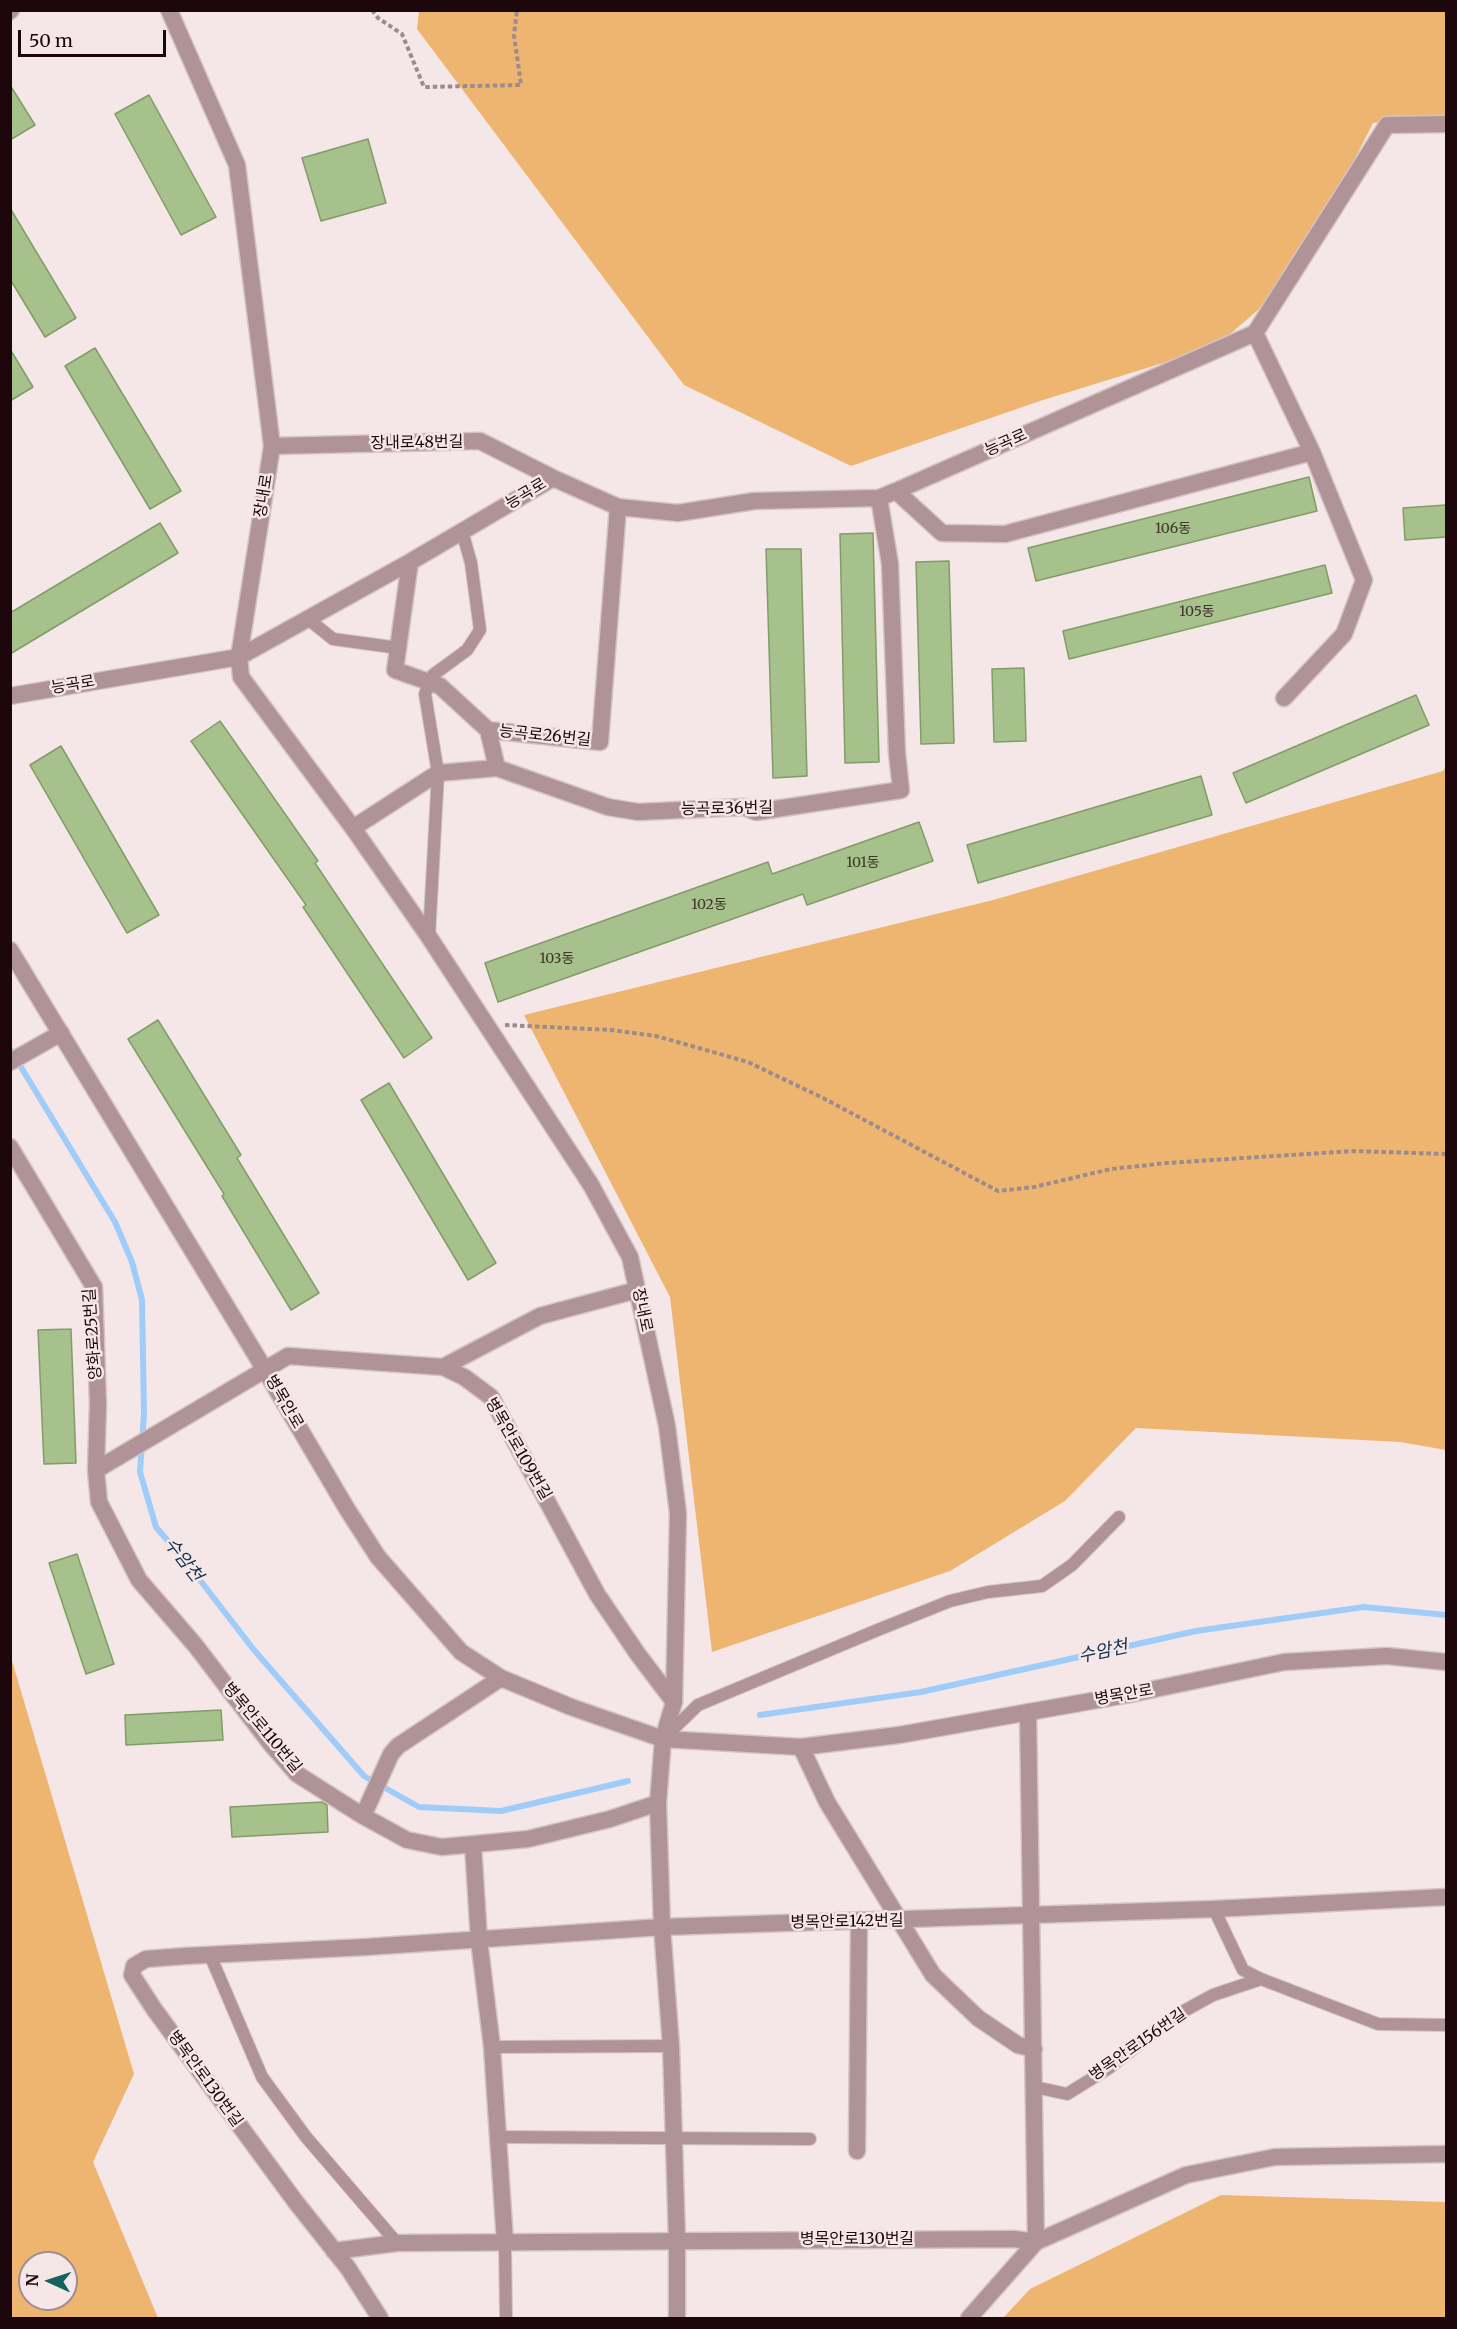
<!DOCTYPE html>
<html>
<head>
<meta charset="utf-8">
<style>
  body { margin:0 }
  #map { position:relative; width:1457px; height:2329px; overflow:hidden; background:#f5e7e8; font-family:Merriweather,serif }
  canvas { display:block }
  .frame { position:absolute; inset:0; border:12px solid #1e070c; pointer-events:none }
  .north { position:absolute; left:18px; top:2251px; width:60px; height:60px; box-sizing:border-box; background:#f5e7e8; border:2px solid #9f8d90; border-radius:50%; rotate:273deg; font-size:16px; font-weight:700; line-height:24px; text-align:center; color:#1e070c }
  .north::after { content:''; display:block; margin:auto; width:21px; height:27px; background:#14635f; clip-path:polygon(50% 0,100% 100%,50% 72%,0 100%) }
  .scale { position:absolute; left:18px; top:30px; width:148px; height:27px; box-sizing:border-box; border:3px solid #1e070c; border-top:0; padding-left:8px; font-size:18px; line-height:21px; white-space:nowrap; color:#1e070c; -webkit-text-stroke:4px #f5e7e8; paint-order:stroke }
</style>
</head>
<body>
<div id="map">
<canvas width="1457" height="2329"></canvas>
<div class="frame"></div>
<div class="north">N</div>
<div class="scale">50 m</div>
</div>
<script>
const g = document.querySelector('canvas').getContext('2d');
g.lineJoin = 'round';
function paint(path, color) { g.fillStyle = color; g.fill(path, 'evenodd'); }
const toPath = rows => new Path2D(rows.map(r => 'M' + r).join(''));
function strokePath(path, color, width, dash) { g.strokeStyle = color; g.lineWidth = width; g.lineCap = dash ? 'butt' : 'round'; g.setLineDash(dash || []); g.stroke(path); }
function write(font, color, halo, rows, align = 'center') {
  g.font = font + ' Merriweather,"Noto Sans KR",serif'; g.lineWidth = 5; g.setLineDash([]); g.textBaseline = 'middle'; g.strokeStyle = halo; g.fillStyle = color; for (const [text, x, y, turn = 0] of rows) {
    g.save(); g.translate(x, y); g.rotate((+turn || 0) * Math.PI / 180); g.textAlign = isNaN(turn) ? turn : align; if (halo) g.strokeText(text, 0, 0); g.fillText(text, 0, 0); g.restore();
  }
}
paint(toPath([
  [419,10,1446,11,1446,115,1373,123,1294,279,1215,347,1043,400,851,466,684,385,417,29],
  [1446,766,1446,1450,1400,1442,1136,1428,1065,1501,950,1571,712,1652,670,1297,524,1015,993,900,1443,771],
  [10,1654,134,2074,93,2162,158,2318,11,2318],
  [30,2263,66,2263,66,2299,30,2299],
  [1221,2195,1446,2202,1446,2318,1003,2318,1030,2289]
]), '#eeb571');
strokePath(toPath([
  [10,1049,115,1222,132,1262,142,1300,144,1414,140,1472,156,1527,186,1562,254,1650,364,1776,419,1807,501,1811,628,1781],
  [760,1715,921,1692,1196,1631,1364,1607,1446,1615]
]), '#a0ccf9', 6);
const building = toPath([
  [10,85,35,125,10,140,10,85],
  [149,95,216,217,181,235,115,114,149,95],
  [368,139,386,203,321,221,302,158,368,139],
  [10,208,76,318,45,337,10,279,10,208],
  [95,348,181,491,150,509,65,366,95,348],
  [10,349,33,387,10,401,10,349],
  [1309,477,1317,511,1036,581,1028,548,1309,477],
  [1446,505,1446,537,1405,540,1403,508,1446,505],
  [160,523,178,553,10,654,10,613,160,523],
  [873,533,879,762,845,763,840,534,873,533],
  [766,549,801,549,807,776,773,778,766,549],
  [949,561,954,743,921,744,916,562,949,561],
  [1325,565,1332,593,1069,659,1063,631,1325,565],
  [1024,668,1026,741,994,742,992,669,1024,668],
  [1416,695,1429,725,1246,803,1233,773,1416,695],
  [220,721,318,861,315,863,432,1038,404,1058,303,907,306,905,191,741,220,721],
  [61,746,159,915,127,933,30,765,61,746],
  [1201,776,1212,815,978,883,967,845,1201,776],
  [919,822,933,861,807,905,803,894,498,1002,485,963,768,862,772,874,919,822],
  [158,1020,241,1155,237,1158,319,1293,291,1310,222,1196,224,1194,128,1039,158,1020],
  [389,1083,496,1263,468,1280,361,1100,389,1083],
  [71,1329,76,1463,44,1464,38,1330,71,1329],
  [77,1554,114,1664,86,1674,49,1563,77,1554],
  [221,1710,223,1740,126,1745,125,1715,221,1710],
  [322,1802,327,1805,328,1832,232,1837,230,1807,322,1802]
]);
paint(building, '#a6c18b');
strokePath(building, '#829c68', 1.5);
const service = toPath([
  [308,619,333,639,399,648],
  [429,937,438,773,425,694,433,675,467,650,480,630,471,563,462,531],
  [664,1738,698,1705,880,1629,950,1601,988,1592,1042,1586,1072,1565,1119,1517],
  [1214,1909,1243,1970,1261,1979],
  [210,1955,262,2077,306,2137,397,2243],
  [492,2047,671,2046],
  [1035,2087,1067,2094,1109,2068,1173,2017,1213,1995,1261,1979,1378,2024,1446,2025],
  [499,2137,810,2139],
  [505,2242,506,2318]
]);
const minor = toPath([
  [1255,333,1312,452,1364,580,1344,634,1284,698],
  [272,446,480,441,553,478],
  [896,491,942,533,1005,534,1312,452],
  [410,562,395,670,440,686,488,730,600,742,618,507],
  [10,696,239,657,410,562,553,478,618,507,678,513,754,501,879,498,896,491,1255,333,1387,125,1446,124],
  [488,730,497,768],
  [353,828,438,773,497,768,608,807,638,812,744,807,756,812,901,790,897,753,890,564,879,498],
  [10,1062,61,1033],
  [10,1147,94,1287,98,1404,96,1470,99,1502,139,1580,195,1645,270,1743,297,1774,363,1816,407,1840,442,1847,528,1839,610,1819,658,1803],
  [443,1367,540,1316,637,1290],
  [96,1470,288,1356,443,1367,464,1377,491,1397,597,1594,637,1653,674,1702],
  [663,1739,658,1803,662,1927,671,2046,677,2240,677,2318],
  [801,1747,827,1802,933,1975,978,2018,1018,2045,1034,2049],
  [363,1816,391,1754,398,1746,501,1678],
  [473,1845,479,1940,492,2047,505,2242],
  [857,2151,859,1920],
  [334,2251,397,2243,1014,2239,1036,2242,1028,1712],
  [380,2318,348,2268,295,2201,154,2009,132,1975,134,1966,146,1959,185,1956,366,1947,662,1927,1214,1909,1446,1897],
  [969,2318,1036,2242,1186,2175,1275,2157,1446,2154]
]);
const tertiary = toPath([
  [169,10,237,165,272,446,239,657,241,677,353,828,429,937,591,1185,630,1257,667,1426,678,1513,674,1702,663,1739],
  [10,11,11,10],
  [10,950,265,1370,347,1509,378,1557,461,1652,501,1678,571,1707,663,1739,801,1747,899,1735,1131,1694,1284,1662,1387,1656,1446,1662]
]);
strokePath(service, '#d3c3c5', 14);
strokePath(minor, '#d3c3c5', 19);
strokePath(tertiary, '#d3c3c5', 19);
strokePath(toPath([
  [372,10,378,18,402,34,424,87,521,85,514,35,517,10],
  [505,1025,611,1030,656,1036,748,1062,823,1098,998,1191,1034,1187,1111,1169,1167,1163,1352,1151,1446,1154]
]), '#9c8b8d', 4, [4.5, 3]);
strokePath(service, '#b09396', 12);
strokePath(minor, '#b09396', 16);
strokePath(tertiary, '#b09396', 16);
write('14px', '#40362c', null, [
  ["106동",1173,529],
  ["105동",1197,612],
  ["101동",863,863],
  ["102동",709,905],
  ["103동",557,959]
]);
write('16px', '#1e070c', '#f5e7e8', [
  ["장내로48번길",417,443,-1],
  ["능곡로",1006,443,-24],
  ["능곡로",526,494,-31],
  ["장내로",264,496,-81],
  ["능곡로",73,685,-10],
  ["능곡로26번길",545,736,6],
  ["능곡로36번길",727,809,-1],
  ["장내로",642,1310,78],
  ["양화로25번길",93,1334,-94],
  ["병목안로",284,1402,60],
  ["병목안로109번길",518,1449,60],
  ["병목안로",1124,1695,-10],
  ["병목안로110번길",262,1728,50],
  ["병목안로142번길",847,1922,-1],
  ["병목안로156번길",1138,2045,-35],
  ["병목안로130번길",205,2079,54],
  ["병목안로130번길",857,2239]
]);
write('italic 18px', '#13324f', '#f5e7e8', [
  ["수암천",183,1560,52],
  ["수암천",1103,1652,-12]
]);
</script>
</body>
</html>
